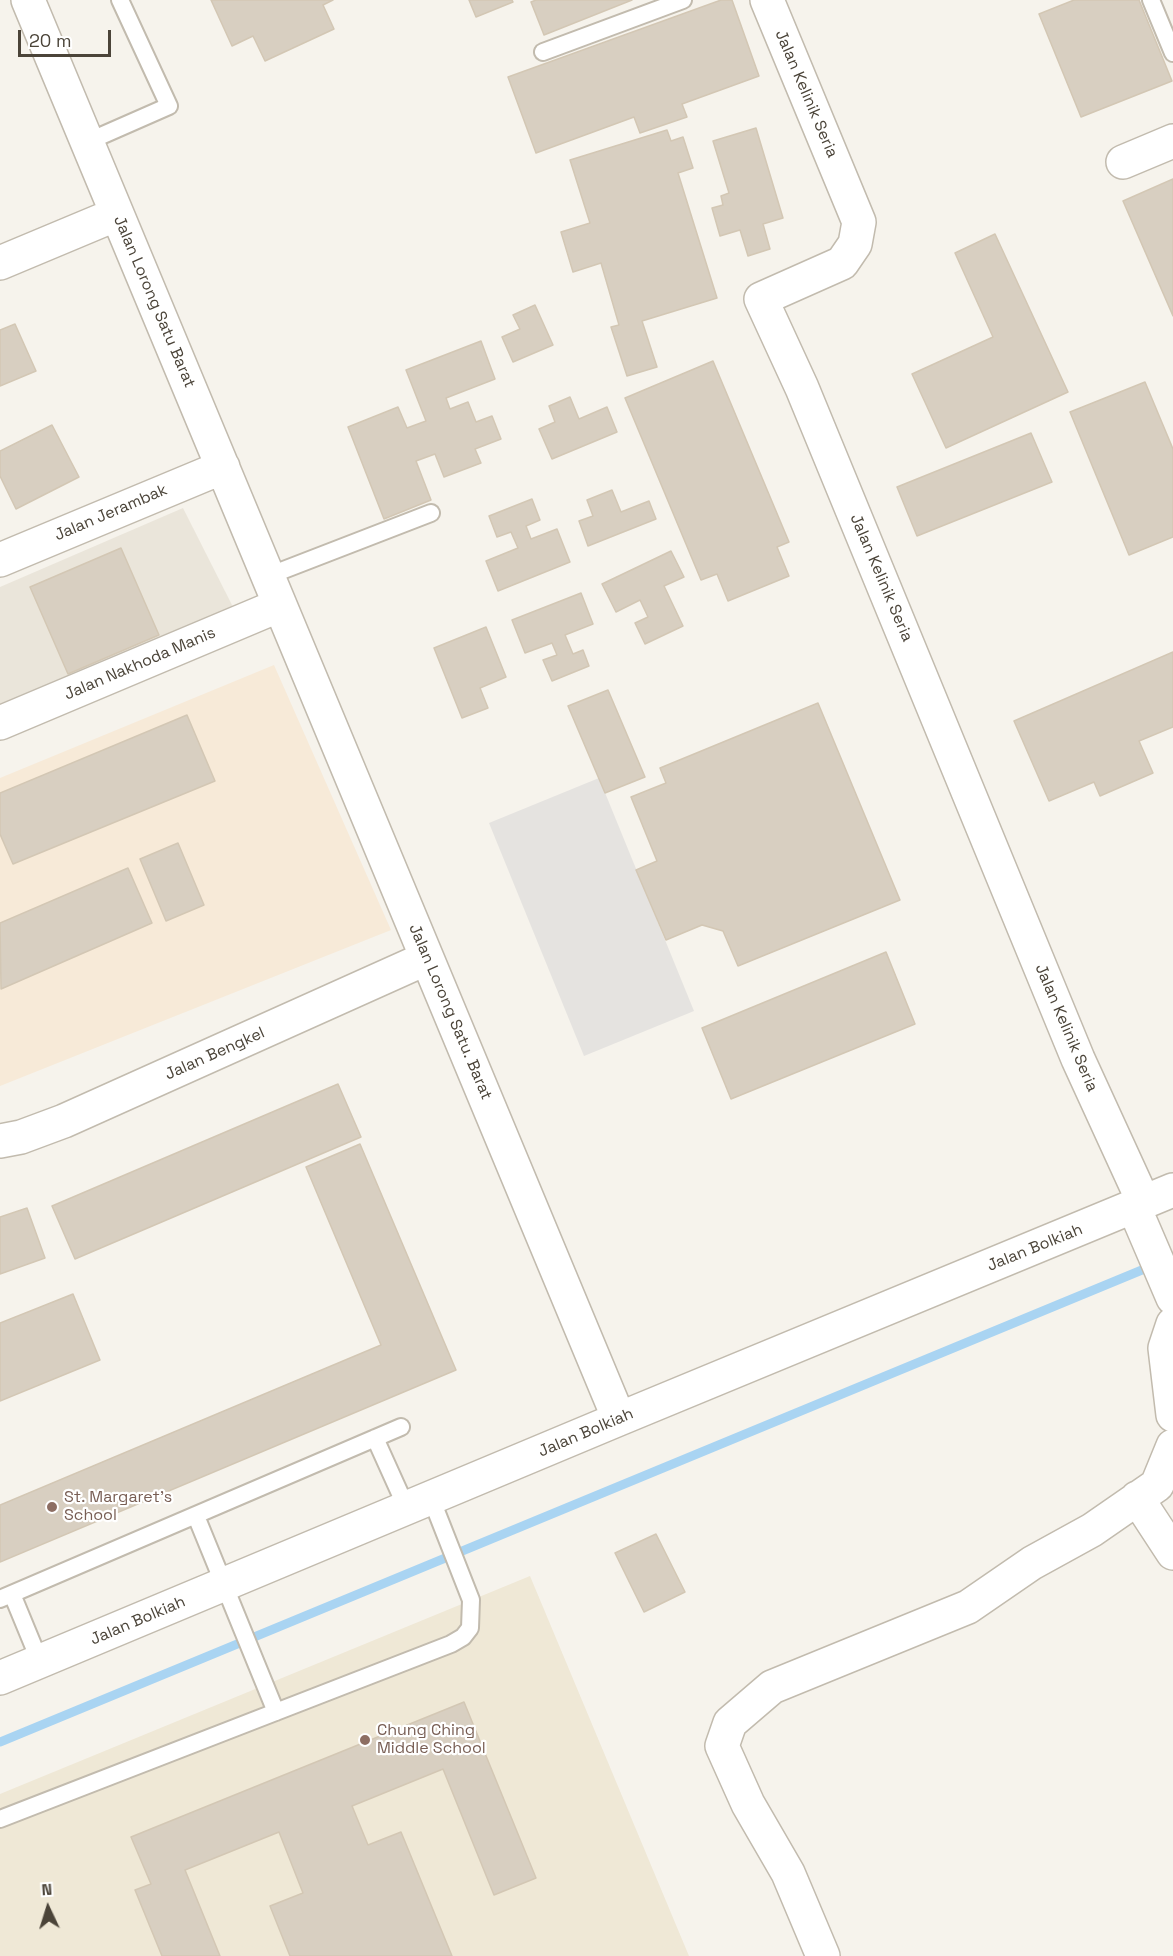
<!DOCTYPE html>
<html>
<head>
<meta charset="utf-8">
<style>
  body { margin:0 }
  #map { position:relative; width:1173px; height:1956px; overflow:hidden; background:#f6f3ec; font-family:"Space Grotesk",sans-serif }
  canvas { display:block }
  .north { position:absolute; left:18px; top:1878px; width:60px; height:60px; -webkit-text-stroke:4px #fff; paint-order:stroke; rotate:356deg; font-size:16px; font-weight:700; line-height:24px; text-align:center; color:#4b4439 }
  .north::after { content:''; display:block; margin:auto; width:21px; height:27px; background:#4b4439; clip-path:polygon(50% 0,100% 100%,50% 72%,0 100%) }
  .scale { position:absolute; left:18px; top:30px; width:93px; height:27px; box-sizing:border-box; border:3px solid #4b4439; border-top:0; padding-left:8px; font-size:18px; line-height:21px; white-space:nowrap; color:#4b4439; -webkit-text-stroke:4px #fff; paint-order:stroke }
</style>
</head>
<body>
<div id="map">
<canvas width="1173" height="1956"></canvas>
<div class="north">N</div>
<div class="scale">20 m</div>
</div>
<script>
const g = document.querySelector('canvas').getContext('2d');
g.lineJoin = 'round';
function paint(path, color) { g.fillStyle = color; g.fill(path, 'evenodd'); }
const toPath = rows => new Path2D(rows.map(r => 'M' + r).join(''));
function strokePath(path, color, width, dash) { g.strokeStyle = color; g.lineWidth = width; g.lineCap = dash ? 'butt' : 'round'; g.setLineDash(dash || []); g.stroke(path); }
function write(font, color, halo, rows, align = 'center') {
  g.font = font + ' "Space Grotesk",sans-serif'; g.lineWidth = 4.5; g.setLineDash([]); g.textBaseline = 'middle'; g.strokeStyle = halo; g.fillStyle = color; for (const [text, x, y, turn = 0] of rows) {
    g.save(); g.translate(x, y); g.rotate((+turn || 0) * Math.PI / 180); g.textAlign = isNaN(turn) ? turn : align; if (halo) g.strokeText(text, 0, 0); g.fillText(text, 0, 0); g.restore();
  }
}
paint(toPath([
  [183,508,235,611,0,710,0,587]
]), '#eae5da');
paint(toPath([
  [274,665,391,930,0,1086,0,778]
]), '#f7ead8');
paint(toPath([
  [530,1576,689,1956,0,1956,0,1794]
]), '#efe8d6');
paint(toPath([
  [599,778,694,1011,584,1056,489,823]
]), '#e5e3e0');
strokePath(toPath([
  [0,1742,1154,1265]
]), '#a9d4f2', 9);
const building = toPath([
  [211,0,333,0,323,5,334,29,265,61,253,36,232,46,211,0],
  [469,0,512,0,513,2,476,17,469,0],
  [536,0,632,0,544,35,531,2,536,0],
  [721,0,732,0,759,76,682,104,687,117,640,133,634,117,536,153,508,77,721,0],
  [1074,0,1139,0,1172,81,1081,117,1039,14,1074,0],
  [756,128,783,218,763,224,770,249,748,256,740,230,720,236,712,208,723,205,721,196,729,193,713,141,756,128],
  [667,130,671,141,683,137,693,168,678,173,717,298,642,321,657,367,627,376,611,327,619,325,601,263,573,272,561,232,590,223,570,160,667,130],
  [1173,179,1173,316,1123,201,1173,179],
  [995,234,1068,392,946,448,912,374,993,337,955,253,995,234],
  [535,305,553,345,513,362,502,337,520,329,513,315,535,305],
  [15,324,36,371,0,386,0,330,15,324],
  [481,341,495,379,446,398,450,409,468,402,476,422,492,416,501,439,475,449,481,463,444,477,435,454,416,461,431,500,384,519,348,427,398,407,407,428,426,421,406,370,481,341],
  [713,361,789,542,777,547,789,576,728,601,717,574,701,580,625,398,713,361],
  [1145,382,1173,449,1173,537,1129,555,1070,412,1145,382],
  [570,397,579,419,607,407,617,432,552,459,539,429,555,422,549,406,570,397],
  [52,425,79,477,16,509,0,476,0,451,52,425],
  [1031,433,1052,482,917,536,897,487,1031,433],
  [612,490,621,512,649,501,656,519,588,546,579,521,593,516,587,500,612,490],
  [532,499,540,520,526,526,531,539,557,529,570,562,498,591,486,561,518,548,511,532,497,537,489,516,532,499],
  [121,548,159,635,68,674,30,587,121,548],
  [671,551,684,577,664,586,683,626,645,644,635,623,648,617,640,600,616,612,602,584,671,551],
  [581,593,593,624,565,635,573,654,583,650,589,666,552,681,543,660,557,655,552,643,525,653,512,620,581,593],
  [486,627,506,677,480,688,488,708,462,718,434,648,486,627],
  [1173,652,1173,727,1139,741,1153,773,1100,796,1094,782,1049,801,1014,721,1173,652],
  [608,690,645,777,605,793,568,706,608,690],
  [818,703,900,900,738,966,723,931,702,925,666,940,636,870,657,861,631,797,666,783,660,768,818,703],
  [187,715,215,781,13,864,0,834,0,793,187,715],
  [178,843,204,905,166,921,140,859,178,843],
  [128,868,152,923,1,989,0,923,128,868],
  [886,952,915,1024,731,1099,702,1028,886,952],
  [338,1084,361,1137,75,1259,52,1206,338,1084],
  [360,1144,456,1370,0,1562,0,1505,381,1345,306,1167,360,1144],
  [27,1208,45,1258,0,1274,0,1217,27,1208],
  [73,1294,100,1360,0,1401,0,1323,73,1294],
  [656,1534,685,1592,644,1612,615,1553,656,1534],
  [464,1702,536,1878,494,1895,443,1769,352,1806,368,1845,401,1832,452,1956,290,1956,270,1906,303,1893,279,1832,185,1870,220,1956,162,1956,135,1890,151,1884,131,1837,464,1702]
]);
paint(building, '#d8cfc1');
strokePath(building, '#d3c7b4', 1.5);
const lane = toPath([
  [1151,0,1173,53],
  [543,52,683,0],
  [87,142,169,106,120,0],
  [268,576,431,513],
  [375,1438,407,1509],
  [196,1516,276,1712],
  [12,1594,40,1662],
  [0,1599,401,1427],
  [0,1819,451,1644,463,1637,470,1628,471,1600,431,1498]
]);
const street = toPath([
  [28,0,619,1419],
  [767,0,859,222,855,244,842,263,761,299,802,388,1078,1059,1144,1203],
  [1123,162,1173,141],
  [0,263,117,214],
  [0,560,223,467],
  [0,723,280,605],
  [0,1141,21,1137,64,1121,427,958],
  [1134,1207,1173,1298],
  [1173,1324,1165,1348,1173,1415],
  [1137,1498,1173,1553],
  [0,1678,619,1419,1173,1190],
  [823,1956,788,1873,748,1804,722,1746,730,1723,772,1687,968,1607,1032,1563,1092,1530,1157,1485,1173,1446]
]);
strokePath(lane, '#c2bbae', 20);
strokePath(street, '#c2bbae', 36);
strokePath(lane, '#fff', 16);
strokePath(street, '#fff', 33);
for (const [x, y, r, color] of [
  [52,1507,6,"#8d6e63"],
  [365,1740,6,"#8d6e63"]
]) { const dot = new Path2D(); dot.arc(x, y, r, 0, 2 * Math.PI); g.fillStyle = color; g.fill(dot); strokePath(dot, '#fff', 2); }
write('16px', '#4b4439', '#fff', [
  ["Jalan Kelinik Seria",806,94,67],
  ["Jalan Lorong Satu Barat",154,302,67],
  ["Jalan Jerambak",111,513,-23],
  ["Jalan Kelinik Seria",881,578,67],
  ["Jalan Nakhoda Manis",140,664,-23],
  ["Jalan Lorong Satu. Barat",450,1012,67],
  ["Jalan Kelinik Seria",1066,1028,67],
  ["Jalan Bengkel",215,1054,-24],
  ["Jalan Bolkiah",1035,1248,-22],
  ["Jalan Bolkiah",586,1433,-23],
  ["Jalan Bolkiah",138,1621,-23]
]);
write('16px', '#785e54', '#fff', [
  ["St. Margaret’s",64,1498],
  ["School",64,1516],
  ["Chung Ching",377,1731],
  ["Middle School",377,1749]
], 'left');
</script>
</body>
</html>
